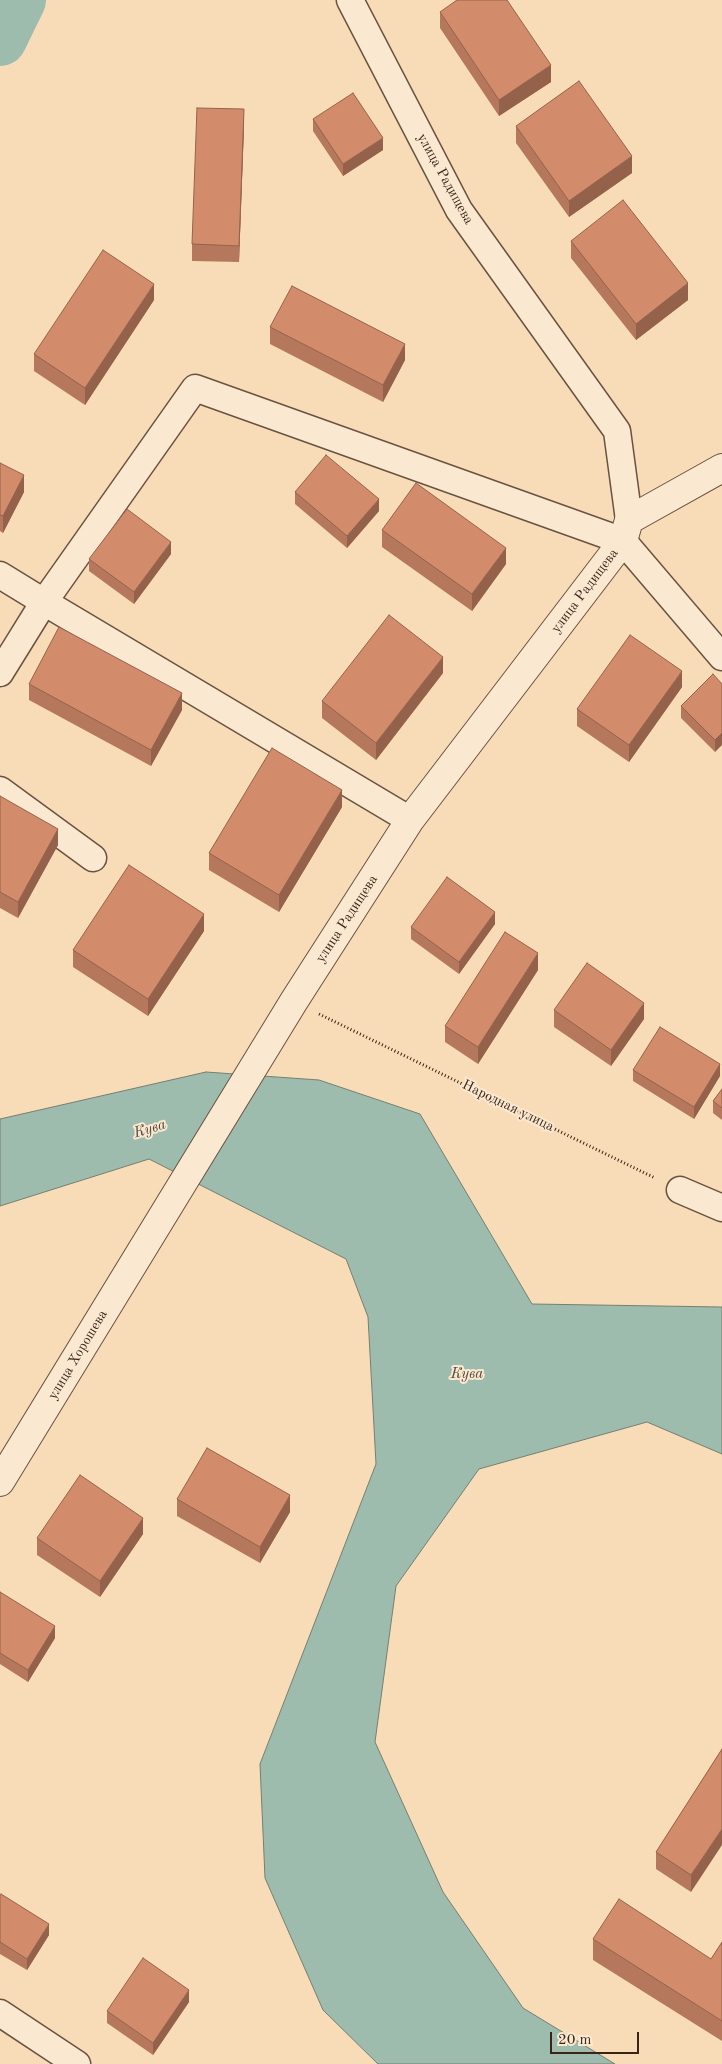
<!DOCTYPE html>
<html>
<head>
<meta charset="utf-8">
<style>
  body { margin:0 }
  #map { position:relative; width:722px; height:2064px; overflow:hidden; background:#f8dcb7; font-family:"Old Standard TT",serif }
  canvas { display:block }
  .scale { position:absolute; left:550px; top:2032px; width:89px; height:22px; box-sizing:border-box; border:2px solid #3a2418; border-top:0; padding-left:6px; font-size:15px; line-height:18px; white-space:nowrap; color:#3a2418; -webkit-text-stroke:4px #fae8d0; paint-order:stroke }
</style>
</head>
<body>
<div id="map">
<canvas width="722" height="2064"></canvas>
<div class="scale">20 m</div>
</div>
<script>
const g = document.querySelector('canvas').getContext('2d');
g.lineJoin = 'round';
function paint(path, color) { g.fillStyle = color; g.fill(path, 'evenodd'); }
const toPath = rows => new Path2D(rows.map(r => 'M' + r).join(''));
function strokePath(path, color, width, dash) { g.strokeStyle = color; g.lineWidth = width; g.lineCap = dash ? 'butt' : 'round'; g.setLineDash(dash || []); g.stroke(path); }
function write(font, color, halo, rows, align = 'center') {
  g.font = font + ' "Old Standard TT",serif'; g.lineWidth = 4; g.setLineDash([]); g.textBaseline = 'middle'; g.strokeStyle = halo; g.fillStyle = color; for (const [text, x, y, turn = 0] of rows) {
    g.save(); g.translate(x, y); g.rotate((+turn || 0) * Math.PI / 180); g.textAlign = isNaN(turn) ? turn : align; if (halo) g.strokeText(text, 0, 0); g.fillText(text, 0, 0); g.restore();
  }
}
const water = toPath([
  [206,1072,319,1080,420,1114,532,1304,722,1307,722,1454,647,1422,479,1469,396,1586,375,1742,443,1892,523,2008,615,2064,378,2064,323,2010,265,1878,260,1764,376,1464,368,1317,346,1259,149,1159,0,1206,0,1119,206,1072]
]);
paint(water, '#9dbcad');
strokePath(water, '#757f71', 1);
strokePath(toPath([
  [0,39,19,0]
]), '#9dbcad', 54);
const minor = toPath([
  [350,0,459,210,617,431,629,520],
  [0,575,44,602,0,673],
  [0,790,93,858],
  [410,820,44,602,195,388,623,541,722,657],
  [680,1190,722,1208],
  [0,2013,77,2064]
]);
const tertiary = toPath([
  [0,1482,294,1001,410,820,623,541,629,520,722,468]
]);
strokePath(minor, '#6a5240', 29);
strokePath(tertiary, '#6a5240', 30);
strokePath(toPath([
  [319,1014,655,1178]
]), '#3a2418', 3, [1, 2.5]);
strokePath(minor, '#fae8d0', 26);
strokePath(tertiary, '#fae8d0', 28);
paint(toPath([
  [440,12,551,82,499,116,440,28],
  [313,119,383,150,343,176,313,131],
  [244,126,239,262,192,261,192,244],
  [516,126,632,173,569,217,516,143],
  [571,241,688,300,636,340,571,258],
  [154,300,85,405,34,371,34,354],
  [270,327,405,360,383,402,270,344],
  [0,463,24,492,3,533,0,531],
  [295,492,379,511,347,548,295,504],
  [382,530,506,564,472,611,382,547],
  [171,554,134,604,89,571,89,559],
  [443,673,376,760,322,718,322,701],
  [29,684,182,710,151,766,29,700],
  [722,684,715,752,681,718,681,706],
  [682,687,629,762,577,726,577,709],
  [0,796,58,845,18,918,0,908],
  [342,807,279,912,209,870,209,853],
  [495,924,459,974,411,939,411,927],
  [204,931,148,1016,73,967,73,950],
  [538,970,478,1064,445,1042,445,1026],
  [554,1010,644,1019,611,1066,554,1027],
  [633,1070,720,1076,694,1119,633,1081],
  [722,1089,722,1120,713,1113,713,1101],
  [177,1499,290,1512,260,1563,177,1516],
  [143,1534,100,1597,37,1555,37,1538],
  [0,1592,55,1638,28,1682,0,1664],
  [722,1749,691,1892,656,1869,656,1852],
  [0,1896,49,1935,27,1970,0,1954],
  [593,1939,711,1959,722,1942,722,2041,593,1960],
  [189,2002,153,2055,107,2023,107,2011]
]), '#b5785c');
paint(toPath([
  [551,65,551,82,499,116,499,100],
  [244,109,244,126,239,262,239,246],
  [383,138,383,150,343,176,343,164],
  [632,156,632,173,569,217,569,201],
  [688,283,688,300,636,340,636,324],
  [154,284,154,300,85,405,85,388],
  [405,344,405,360,383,402,383,385],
  [24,475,24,492,3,533,3,516],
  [379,499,379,511,347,548,347,536],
  [171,542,171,554,134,604,134,592],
  [506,548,506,564,472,611,472,594],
  [443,657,443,673,376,760,376,743],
  [682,671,682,687,629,762,629,745],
  [182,693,182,710,151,766,151,750],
  [722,733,722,745,715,752,715,740],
  [342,790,342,807,279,912,279,895],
  [58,829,58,845,18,918,18,902],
  [495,912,495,924,459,974,459,962],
  [204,914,204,931,148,1016,148,999],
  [538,953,538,970,478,1064,478,1047],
  [644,1003,644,1019,611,1066,611,1050],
  [720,1064,720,1076,694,1119,694,1107],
  [290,1495,290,1512,260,1563,260,1547],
  [143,1518,143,1534,100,1597,100,1581],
  [55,1626,55,1638,28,1682,28,1670],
  [722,1829,722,1845,691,1892,691,1875],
  [49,1924,49,1935,27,1970,27,1959],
  [189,1990,189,2002,153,2055,153,2043]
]), '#94624b');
const building = toPath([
  [457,0,507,0,551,65,499,100,440,12,457,0],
  [579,81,632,156,569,201,516,126,579,81],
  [353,93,383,138,343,164,313,119,353,93],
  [197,108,244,109,239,246,192,244,197,108],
  [623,200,688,283,636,324,571,241,623,200],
  [103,250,154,284,85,388,34,354,103,250],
  [292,286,405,344,383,385,270,327,292,286],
  [326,455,379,499,347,536,295,492,326,455],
  [0,463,24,475,3,516,0,515,0,463],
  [416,483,506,548,472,594,382,530,416,483],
  [127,509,171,542,134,592,89,559,127,509],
  [389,615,443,657,376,743,322,701,389,615],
  [59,627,182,693,151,750,29,684,59,627],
  [630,635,682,671,629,745,577,709,630,635],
  [713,674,722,684,722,733,715,740,681,706,713,674],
  [272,748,342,790,279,895,209,853,272,748],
  [0,796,58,829,18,902,0,892,0,796],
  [129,865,204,914,148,999,73,950,129,865],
  [447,877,495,912,459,962,411,927,447,877],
  [505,932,538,953,478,1047,445,1026,505,932],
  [587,963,644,1003,611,1050,554,1010,587,963],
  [660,1027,720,1064,694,1107,633,1070,660,1027],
  [722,1089,722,1108,713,1101,722,1089],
  [207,1448,290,1495,260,1547,177,1499,207,1448],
  [80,1475,143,1518,100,1581,37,1538,80,1475],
  [0,1592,55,1626,28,1670,0,1653,0,1592],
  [722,1749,722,1829,691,1875,656,1852,722,1749],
  [1,1894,49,1924,27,1959,0,1942,0,1896,1,1894],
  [619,1899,711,1959,722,1942,722,2021,593,1939,619,1899],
  [143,1958,189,1990,153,2043,107,2011,143,1958]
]);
paint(building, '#d38c6b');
strokePath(building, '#94624b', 1);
write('14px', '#3a2418', '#fae8d0', [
  ["улица Радищева",445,179,61],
  ["улица Радищева",585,591,-53],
  ["улица Радищева",347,919,-57],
  ["Народная улица",508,1106,26],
  ["улица Хорошева",78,1355,-59]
]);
write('italic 15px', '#534a3d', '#fae8d0', [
  ["Кува",150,1129,-17],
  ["Кува",467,1374]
]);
</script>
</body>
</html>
